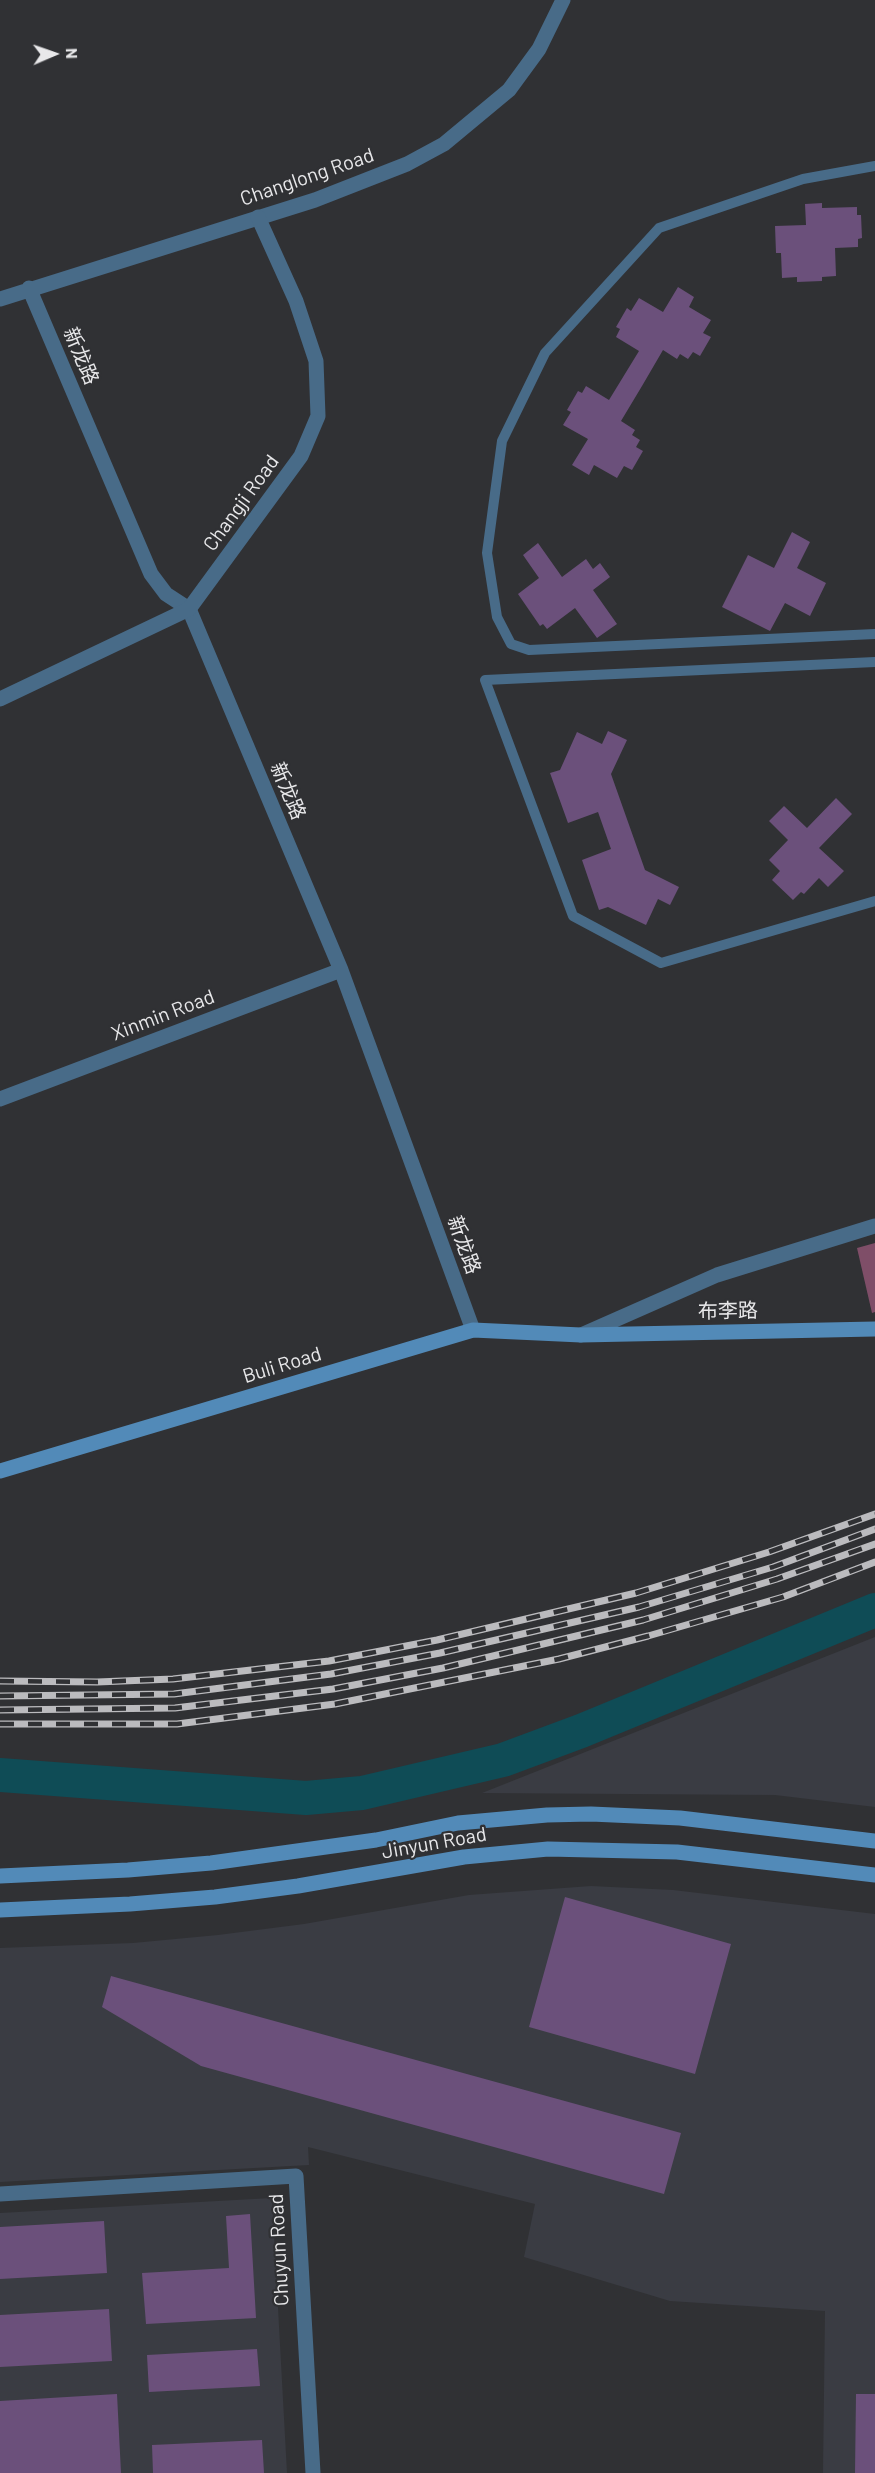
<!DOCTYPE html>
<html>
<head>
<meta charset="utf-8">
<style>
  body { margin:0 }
  #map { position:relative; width:875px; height:2473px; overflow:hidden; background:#303134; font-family:Barlow,sans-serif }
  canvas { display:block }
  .north { position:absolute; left:24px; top:24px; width:60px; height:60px; -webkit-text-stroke:4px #303134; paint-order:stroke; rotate:88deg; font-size:16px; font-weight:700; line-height:24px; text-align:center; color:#e8e8ea }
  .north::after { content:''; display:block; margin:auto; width:21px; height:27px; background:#e8e8ea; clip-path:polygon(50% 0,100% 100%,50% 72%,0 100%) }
</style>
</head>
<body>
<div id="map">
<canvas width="875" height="2473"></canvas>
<div class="north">N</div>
</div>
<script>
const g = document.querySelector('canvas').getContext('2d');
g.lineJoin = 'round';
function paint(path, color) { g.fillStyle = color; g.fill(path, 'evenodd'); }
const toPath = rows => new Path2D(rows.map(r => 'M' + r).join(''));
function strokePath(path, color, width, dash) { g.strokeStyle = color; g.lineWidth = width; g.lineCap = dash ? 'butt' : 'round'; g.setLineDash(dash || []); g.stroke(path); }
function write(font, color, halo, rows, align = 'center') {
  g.font = font + ' Barlow,"Noto Sans SC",sans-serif'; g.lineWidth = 4.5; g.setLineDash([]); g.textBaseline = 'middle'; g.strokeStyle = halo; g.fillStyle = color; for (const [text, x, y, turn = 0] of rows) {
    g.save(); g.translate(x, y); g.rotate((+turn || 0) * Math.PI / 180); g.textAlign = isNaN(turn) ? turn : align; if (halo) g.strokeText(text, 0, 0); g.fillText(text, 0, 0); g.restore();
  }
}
paint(toPath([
  [875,1637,875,1807,775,1795,482,1793],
  [591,1886,673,1890,875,1914,875,2473,823,2473,825,2311,670,2301,524,2257,535,2204,308,2147,309,2165,0,2182,0,1948,133,1943,218,1935,304,1924,469,1895],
  [272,2198,287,2473,0,2473,0,2213]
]), '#3a3c43');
paint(toPath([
  [875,1243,875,1312,872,1313,857,1248]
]), '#7f4e68');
strokePath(toPath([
  [0,1775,306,1798,362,1793,503,1760,581,1731,875,1610]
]), '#0f4c56', 34);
paint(toPath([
  [822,203,822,208,857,207,857,215,861,215,862,238,858,239,858,247,835,248,836,276,822,277,822,281,797,282,797,277,782,278,781,253,776,253,775,226,806,225,805,204],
  [678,287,694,297,689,307,711,320,703,333,711,337,700,356,693,352,688,359,680,354,677,359,663,350,642,386,621,421,635,430,632,435,640,440,636,447,643,451,632,470,624,466,617,478,594,465,589,475,572,465,588,439,563,425,571,412,567,410,578,391,582,393,586,386,609,400,639,351,616,337,620,329,616,327,627,308,631,311,639,298,663,312],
  [792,532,810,542,797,568,826,583,810,616,785,603,770,631,722,607,748,555,774,568],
  [538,543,562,577,586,559,593,569,600,563,610,577,593,590,617,624,597,638,575,608,547,629,543,624,540,626,518,594,539,578,523,555],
  [608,731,627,740,611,774,645,870,679,887,670,905,658,899,646,925,608,907,599,910,582,860,611,849,598,812,568,823,550,773,560,770,577,732,602,744],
  [836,798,852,814,819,848,844,871,828,887,819,878,804,894,801,892,793,900,772,880,780,871,769,860,788,840,769,821,784,806,807,828],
  [565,1897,731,1944,695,2074,529,2027],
  [111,1976,681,2133,664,2194,201,2066,102,2007],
  [250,2214,256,2318,146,2324,142,2273,229,2268,226,2216],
  [104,2221,107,2273,0,2279,0,2227],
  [109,2309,112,2361,0,2367,0,2315],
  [257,2349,260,2386,149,2392,147,2355],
  [117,2394,121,2473,0,2473,0,2401],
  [856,2394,875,2394,875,2473,855,2473],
  [262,2440,264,2473,153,2473,152,2445]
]), '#6b507b');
strokePath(toPath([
  [875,166,803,179,659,228,545,353,502,441,487,553,497,617,511,644,529,650,875,634],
  [875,662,485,680,573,916,661,963,875,901]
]), '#486b88', 10);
strokePath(toPath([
  [29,288,151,574,166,594,189,609,341,970,473,1330],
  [0,299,315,200,407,164,444,144,509,90,539,49,563,0],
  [0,1099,341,970],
  [581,1335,717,1275,875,1226],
  [0,2194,296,2176,313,2473]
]), '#486b88', 15);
strokePath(toPath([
  [0,699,189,609,301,456,318,416,316,361,296,301,258,217]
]), '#486b88', 15);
strokePath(toPath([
  [0,1471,473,1330,581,1335,875,1329],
  [0,1876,128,1870,211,1863,376,1840,458,1823,547,1815,591,1814,680,1818,875,1841],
  [0,1910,130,1904,215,1897,298,1886,464,1857,548,1849,677,1852,875,1875]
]), '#528ab8', 15);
const rail = toPath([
  [0,1681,97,1682,173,1679,329,1661,437,1640,636,1593,769,1552,875,1514],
  [0,1696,174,1694,331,1674,440,1653,639,1607,773,1567,875,1529],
  [0,1710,175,1708,333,1689,443,1668,643,1620,777,1579,875,1544],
  [0,1724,177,1724,335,1704,559,1659,648,1636,783,1597,875,1562]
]);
strokePath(rail, '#bbbbbe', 7);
strokePath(rail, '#303134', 4.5, [14]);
write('20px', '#e8e8ea', '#303134', [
  ["Changlong Road",307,177,-19],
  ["新龙路",81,356,67],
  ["Changji Road",241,503,-54],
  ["新龙路",288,791,67],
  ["Xinmin Road",163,1015,-21],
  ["新龙路",464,1245,70],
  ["布李路",728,1311,-1],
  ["Buli Road",282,1365,-17],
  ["Jinyun Road",434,1843,-10],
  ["Chuyun Road",279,2250,-93]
]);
</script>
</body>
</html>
